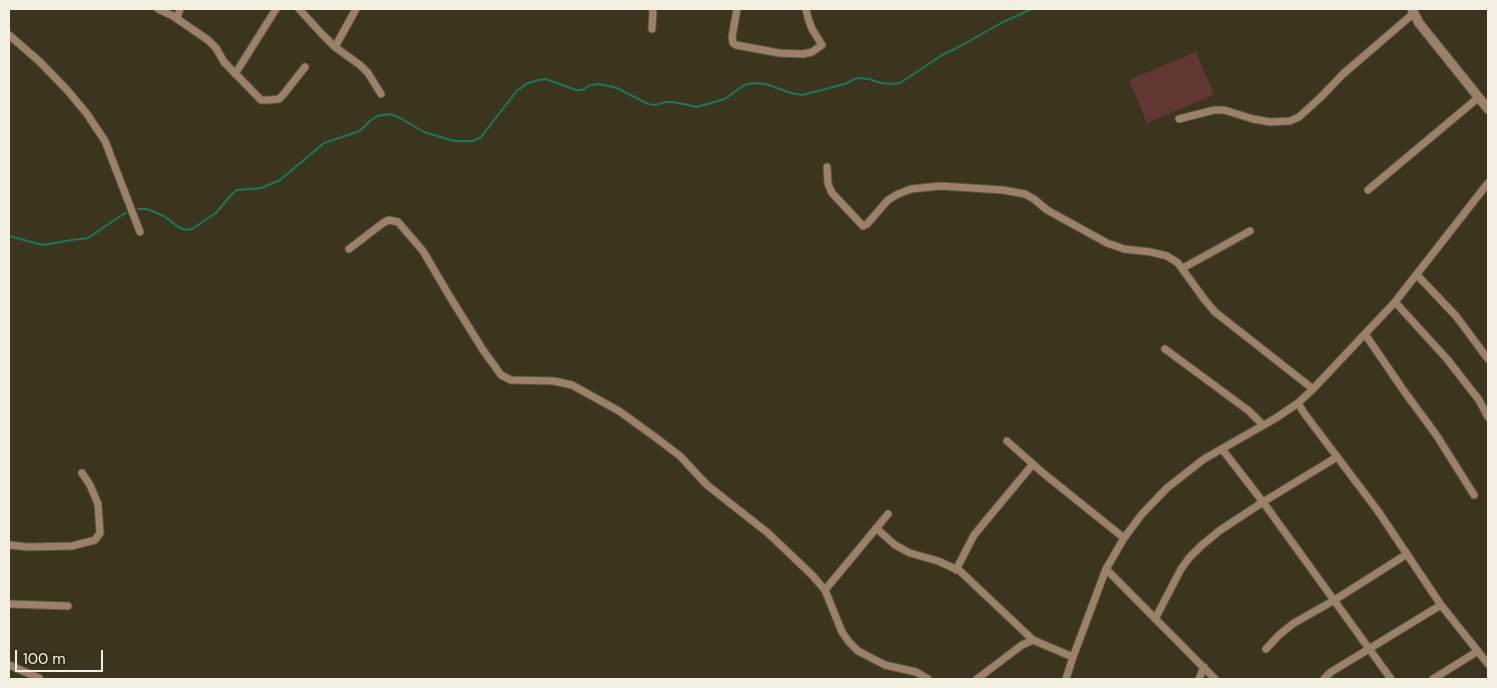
<!DOCTYPE html>
<html>
<head>
<meta charset="utf-8">
<style>
  body { margin:0 }
  #map { position:relative; width:1497px; height:688px; overflow:hidden; background:#3b3520; font-family:"DM Sans",sans-serif }
  canvas { display:block }
  .frame { position:absolute; inset:0; border:10px solid #f3efe3; pointer-events:none }
  .scale { position:absolute; left:15px; top:650px; width:88px; height:22px; box-sizing:border-box; border:2px solid #f3efe3; border-top:0; padding-left:6px; font-size:15px; line-height:18px; white-space:nowrap; color:#f3efe3; -webkit-text-stroke:4px #312b17; paint-order:stroke }
</style>
</head>
<body>
<div id="map">
<canvas width="1497" height="688"></canvas>
<div class="frame"></div>
<div class="scale">100 m</div>
</div>
<script>
const g = document.querySelector('canvas').getContext('2d');
g.lineJoin = 'round';
function paint(path, color) { g.fillStyle = color; g.fill(path, 'evenodd'); }
const toPath = rows => new Path2D(rows.map(r => 'M' + r).join(''));
function strokePath(path, color, width, dash) { g.strokeStyle = color; g.lineWidth = width; g.lineCap = dash ? 'butt' : 'round'; g.setLineDash(dash || []); g.stroke(path); }
paint(toPath([
  [1196,52,1214,95,1147,123,1129,80]
]), '#623733');
strokePath(toPath([
  [138,209,147,209,164,216,177,226,185,230,192,229,216,213,231,195,237,190,261,188,280,180,324,143,360,131,370,121,377,116,390,114,400,118,424,132,454,141,473,141,481,137,516,92,526,84,538,80,546,79,576,90,582,90,591,85,599,84,617,88,648,104,655,105,666,102,673,102,697,107,725,99,744,85,754,83,766,84,791,93,802,95,845,84,857,78,869,79,881,83,890,84,900,83,942,55,955,49,1003,22,1032,9],
  [9,236,43,245,72,240,88,238,122,215,126,213]
]), '#1a7855', 2);
const minor = toPath([
  [158,9,173,16,208,40,216,48,224,62,261,100,269,100,279,99,283,95,305,67],
  [299,9,321,33,335,47,360,65,368,73,381,94],
  [737,9,732,37,733,43,736,45,779,53,803,54,812,52,822,45,812,29,808,18,806,9],
  [177,18,180,9],
  [652,29,653,9],
  [9,35,39,61,68,91,87,114,105,141,140,232],
  [335,47,356,9],
  [235,74,276,9],
  [1179,119,1214,110,1224,110,1253,119,1270,122,1290,121,1299,117,1321,97,1343,74,1414,13],
  [827,167,828,184,832,193,863,226,867,224,888,200,898,194,911,189,940,186,1003,190,1025,194,1034,199,1047,210,1107,243,1124,249,1151,252,1167,256,1178,263,1204,299,1215,312,1313,389],
  [1368,190,1479,97],
  [349,249,383,223,389,220,398,222,423,251,450,297,483,350,501,375,511,380,554,381,572,385,619,411,655,437,680,456,707,485,768,533,812,575,825,590,842,632,849,642,858,651,885,665,916,672,928,679],
  [1183,268,1250,231],
  [1417,275,1456,316,1488,359],
  [1395,302,1447,359,1479,400,1488,417],
  [1365,334,1404,391,1437,436,1474,495],
  [1165,349,1249,411,1263,425],
  [1298,403,1304,413,1378,511,1441,605,1488,664],
  [1007,441,1043,473,1124,538],
  [1222,449,1263,502,1391,679],
  [876,528,895,545,910,553,938,561,960,571,1033,640,1073,657],
  [9,545,28,547,72,546,95,540,100,533,98,504,90,485,82,473],
  [1106,569,1215,679],
  [956,570,974,535,1033,464],
  [825,590,888,514],
  [9,604,68,606],
  [1155,619,1181,569,1189,558,1201,546,1219,531,1263,502,1337,457],
  [1266,649,1279,635,1294,623,1333,601,1407,554],
  [9,665,39,678],
  [977,679,1022,645,1033,640],
  [1066,679,1073,657,1106,569,1124,538,1142,514,1167,488,1204,459,1276,418,1298,403,1313,389,1395,302,1488,183],
  [1199,679,1204,667],
  [1324,679,1331,672,1441,605],
  [1433,679,1478,651]
]);
const tertiary = toPath([
  [1412,9,1419,23,1488,109]
]);
strokePath(minor, '#58533f', 9);
strokePath(tertiary, '#58533f', 11);
strokePath(minor, '#9b806a', 7);
strokePath(tertiary, '#9b806a', 9);
</script>
</body>
</html>
